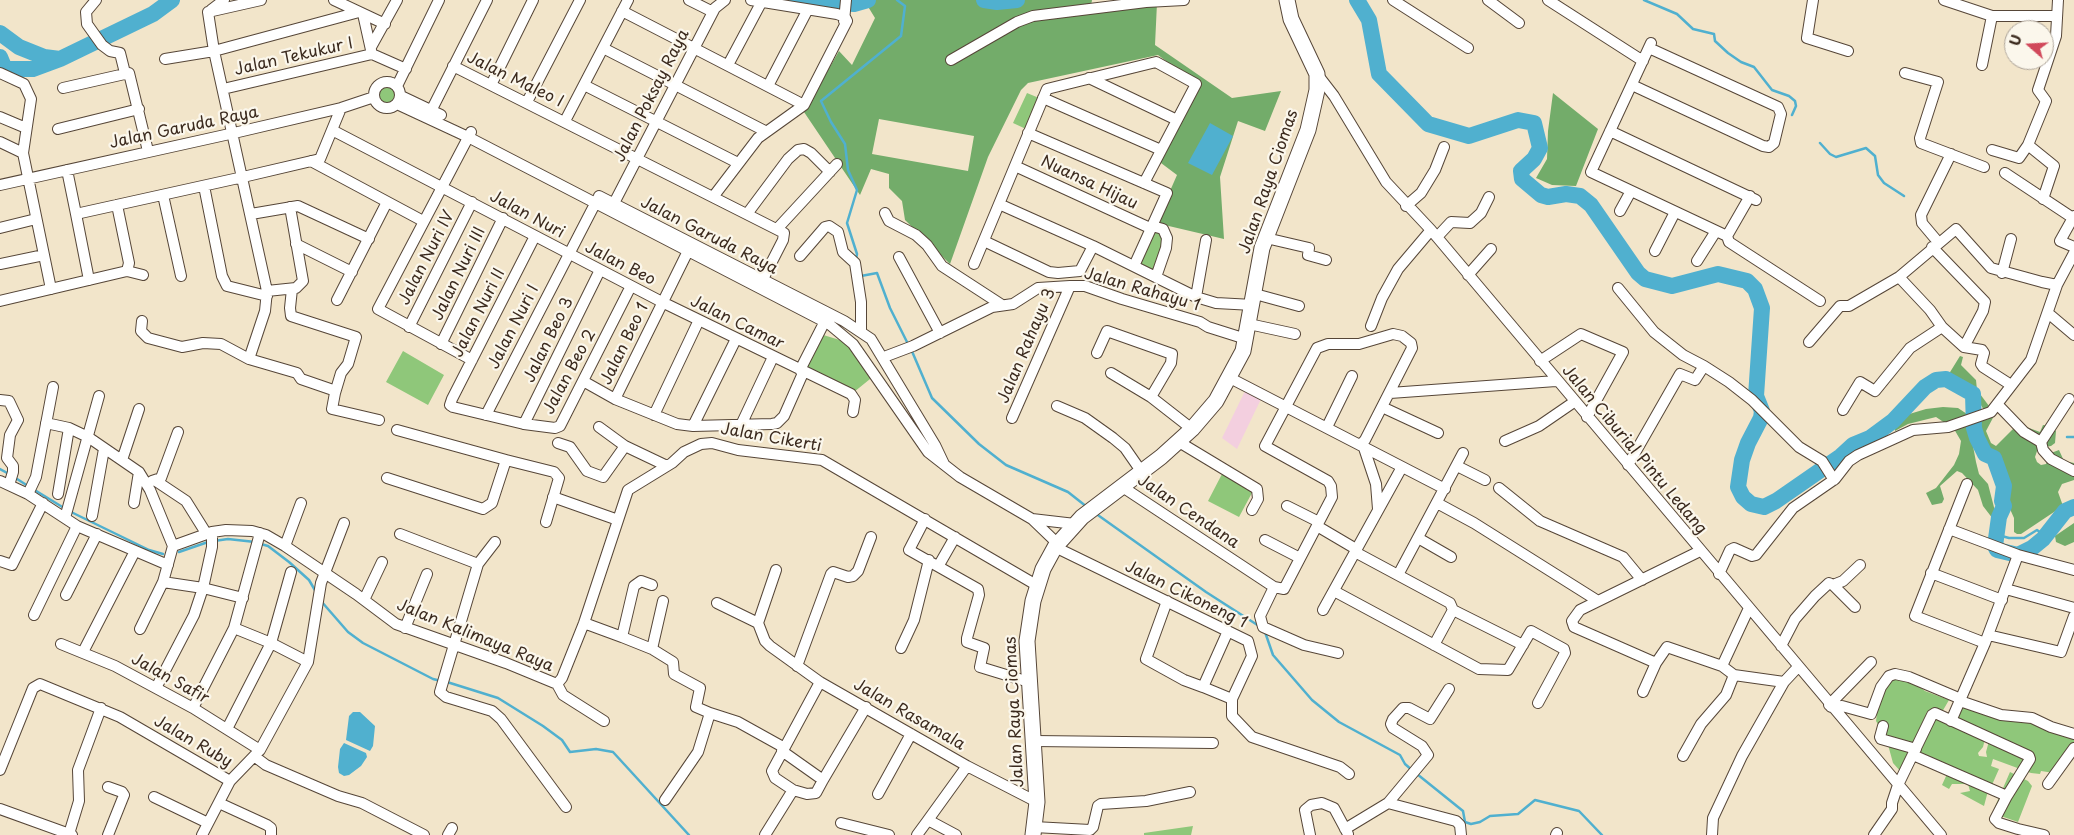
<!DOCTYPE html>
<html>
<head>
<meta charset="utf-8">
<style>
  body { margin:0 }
  #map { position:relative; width:2074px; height:835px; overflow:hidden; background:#f2e5ca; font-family:"Playpen Sans",sans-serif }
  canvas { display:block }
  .north { position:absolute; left:2004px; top:20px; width:50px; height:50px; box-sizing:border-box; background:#fbf7ec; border:1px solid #aea59a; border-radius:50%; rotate:289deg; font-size:14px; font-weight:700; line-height:20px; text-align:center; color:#3b2a1e }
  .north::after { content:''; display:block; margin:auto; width:18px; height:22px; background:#d1495b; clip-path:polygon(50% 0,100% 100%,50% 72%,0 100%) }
</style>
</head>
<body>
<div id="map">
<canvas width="2074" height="835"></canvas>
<div class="north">U</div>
</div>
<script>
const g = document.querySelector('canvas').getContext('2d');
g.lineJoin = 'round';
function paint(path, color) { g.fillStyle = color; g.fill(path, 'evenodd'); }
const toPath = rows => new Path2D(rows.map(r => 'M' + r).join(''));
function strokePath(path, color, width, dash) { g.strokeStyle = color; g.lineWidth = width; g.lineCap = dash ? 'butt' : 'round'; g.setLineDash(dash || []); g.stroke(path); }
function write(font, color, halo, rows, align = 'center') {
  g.font = font + ' "Playpen Sans",sans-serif'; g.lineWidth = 4.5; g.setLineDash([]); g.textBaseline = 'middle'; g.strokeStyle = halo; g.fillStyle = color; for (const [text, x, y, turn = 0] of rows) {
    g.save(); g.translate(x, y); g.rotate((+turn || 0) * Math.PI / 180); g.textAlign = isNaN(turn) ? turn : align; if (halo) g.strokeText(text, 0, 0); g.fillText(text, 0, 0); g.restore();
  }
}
paint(toPath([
  [1245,391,1261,399,1237,449,1222,438]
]), '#f3cfdf');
paint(toPath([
  '375 95a12 12 0 1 1 24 0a12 12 0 1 1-24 0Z',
  [1027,93,1039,98,1026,129,1013,123],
  [1152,230,1162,234,1163,237,1162,248,1153,271,1138,266],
  [820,334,853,344,875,375,854,392,804,369],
  [403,351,444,375,428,405,386,382],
  [1222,474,1253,491,1239,517,1208,501],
  [1897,678,1912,681,1925,691,1949,700,1942,712,1933,709,1927,712,1901,772,1893,763,1887,741,1876,721,1878,706,1881,704,1881,694,1890,679],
  [1964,704,2074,734,2074,748,2054,773,2041,771,2040,774,2031,773,1993,759,1991,766,1999,769,1991,787,1917,754,1936,717,1985,739,1983,747,1978,753,1979,756,1987,757,1986,752,1989,741,1957,718],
  [2010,772,2028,781,2032,786,2018,822,1998,815,1994,809],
  [1947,774,1988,791,1984,806,1960,793,1970,791,1968,784,1952,784,1949,789,1942,785],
  [1193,826,1191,835,1144,835,1144,833]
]), '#8fc77a');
paint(toPath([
  [864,0,1092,0,1091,6,1157,3,1155,45,1232,98,1281,91,1265,131,1238,121,1220,177,1224,239,1156,223,1177,175,1157,160,1198,85,1158,55,1028,83,1021,90,988,157,950,264,905,220,902,201,889,188,889,174,871,169,860,195,804,112,839,51,852,65,875,18],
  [879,119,974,136,968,171,872,154],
  [1553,93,1598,129,1576,186,1552,185,1536,178,1547,159,1548,131],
  [1960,356,1963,357,1961,365,1976,380,1977,390,1995,414,1986,431,1991,443,1996,446,2018,424,2040,432,2043,425,2050,426,2056,431,2055,443,2051,446,2038,448,2035,457,2037,462,2041,465,2046,464,2051,453,2059,450,2064,461,2074,463,2074,480,2062,484,2058,492,2063,506,2021,534,2017,534,2014,532,2014,518,2006,500,2006,479,1999,461,1988,450,1977,429,1977,423,1984,417,1985,412,1974,393,1947,377],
  [1943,407,1958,408,1967,414,1976,462,1979,474,1988,484,1996,515,1993,519,1983,506,1978,490,1962,473,1957,471,1940,486,1944,499,1942,503,1932,505,1926,493,1936,488,1954,465,1959,454,1961,441,1954,429,1936,417,1908,424,1895,431,1895,426,1898,421,1906,415,1926,409],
  [2074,523,2074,542,2065,546,2056,542,2055,536]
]), '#73ac6a');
paint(toPath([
  [1210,123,1233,136,1212,175,1188,163],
  [353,712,360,712,375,726,373,746,370,751,346,740,349,716],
  [344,743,366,753,367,757,361,766,349,775,344,776,339,773,338,767,340,749]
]), '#50b0cf');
strokePath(toPath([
  [1644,0,1677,14,1693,29,1714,34,1715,41,1728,53,1741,62,1754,67,1772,90,1789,96,1795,101,1796,106,1792,115],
  [1820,143,1830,154,1836,157,1866,148,1875,156,1878,175,1884,183,1904,196],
  [856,259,857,254,847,223,857,190,848,170,845,144,831,122,821,101,901,36,905,6,897,0],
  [861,276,877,273,890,308,908,344],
  [911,349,932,398,979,444,1006,465,1068,492,1087,507],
  [2067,437,2074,437],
  [0,469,9,474],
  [14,477,28,486],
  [33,489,64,508],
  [69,511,149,550,163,554],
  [1095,513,1206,592,1259,626],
  [1998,535,2009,538,2024,538,2037,530,2045,536],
  [214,541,228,539,255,542],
  [261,544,268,546,289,562,309,580,316,592],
  [179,552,208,542],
  [321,601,348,632,363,643,433,679,441,681],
  [1265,632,1273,655,1312,700,1339,722,1400,755,1405,764,1413,771],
  [447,682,498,698,543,726,562,740,570,752,596,749,613,752,689,835],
  [1417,774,1463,811,1465,822,1471,824,1480,822,1490,816,1518,814,1535,800,1579,811,1602,835]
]), '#50b0cf', 2.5);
strokePath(toPath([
  [797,0,854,4,868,0],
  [984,0,997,2,1017,0],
  [1357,0,1369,20,1379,74,1428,124,1469,136,1518,120,1534,123,1540,148,1534,159,1521,171,1522,179,1541,195,1548,197,1566,194,1580,196,1591,205,1638,273,1645,279,1672,286,1718,274,1747,281,1755,289,1762,308,1756,396,1762,411,1761,418,1748,443,1742,460,1738,487,1743,497,1751,504,1764,507,1776,501,1841,456,1853,445,1870,438,1893,421,1925,387,1936,380,1946,379,1973,394,1974,428,1977,438,1985,454,1994,458,2004,486,2002,501,2004,506,1999,517,1995,546,1997,550,2018,555,2032,548,2043,539,2065,511,2074,507],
  [0,33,19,47,44,57,60,59,153,14,172,0],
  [0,57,5,69,33,69,60,59]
]), '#50b0cf', 16);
const street = toPath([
  [96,0,86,12,87,24,102,45,110,51,120,53,125,73],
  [334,0,385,24],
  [689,0,713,12],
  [1393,0,1468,48],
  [1488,0,1519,23],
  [1548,0,1643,61],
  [1813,0,1807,38,1848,51],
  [1944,0,1992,16,2056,16],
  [211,10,224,0],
  [622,11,804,105],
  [208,12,214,51,267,291,265,311,249,359,297,373,301,379,333,390,335,393,332,409,379,420],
  [208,12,261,0],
  [363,14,371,50],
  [844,21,846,0],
  [1651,43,1591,172,1727,236,1729,242,1820,301],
  [371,47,397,0],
  [603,48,765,131],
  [372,54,406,69],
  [165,59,214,51,359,12],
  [951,60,1017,22,1033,16,1146,2,1184,0],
  [728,65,761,3],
  [1982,65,1992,16],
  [453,66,784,233,783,240,762,281],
  [0,73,24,84,31,99,23,153,51,289],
  [1905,73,1938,82,1920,138,1921,143,1984,167],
  [1317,74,1334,96,1386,182,1431,230,1941,835],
  [1089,78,1177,120],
  '374 95a13 13 0 1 1 26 0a13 13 0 1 1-26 0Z',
  [491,85,533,0],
  [584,85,738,163],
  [1632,85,1763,146,1769,147,1774,143,1781,114,1778,107,1649,48],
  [397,86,439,0],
  [768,86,807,11],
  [63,88,129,73,148,151],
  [223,89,372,54],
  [401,96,441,115],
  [1043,98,1161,150],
  [527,102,580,0],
  [397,104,468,137,829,324,853,344,928,452,960,477,1032,519,1058,544],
  [429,115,487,0],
  [0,117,26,128],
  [565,121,628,0],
  [58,129,139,109],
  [332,130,662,302,851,394,855,400,853,412],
  [1610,131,1756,200],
  [471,132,378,309,472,360],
  [1028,133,1167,193,1134,266],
  [0,142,23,153],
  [2028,145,2054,166,2043,199],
  [1992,150,2019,158,2028,145,2046,101,2038,90,2056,36,2058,0],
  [311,161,423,221],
  [1015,166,1150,228],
  [67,170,76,214,243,177,320,159,341,108],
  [2005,173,2073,218],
  [0,185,234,133,341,108,374,97],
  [204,186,222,276,227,286,267,296],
  [163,195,181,276],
  [599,196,844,321,871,339,935,445,944,464],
  [713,197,758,138,804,105,847,21,845,17,837,14,751,0],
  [999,204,1093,246,1196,297,1216,303,1253,305],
  [1406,206,1421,193,1435,170,1444,147],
  [611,209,715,8,725,0],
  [1620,211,1631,191],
  [885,213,889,221,916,235,927,245,942,266,1002,305],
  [76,214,89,280],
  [251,214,298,206,369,239],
  [747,214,788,159,798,150,804,149,811,153,830,172],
  [2074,216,2060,241,2074,247],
  [1152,226,1163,229,1167,238,1166,248,1156,277],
  [0,228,36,219],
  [777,229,837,164],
  [535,236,452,399,450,405,453,407,524,424,555,428,560,426,631,286],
  [1727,236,1750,196],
  [1437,237,1451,222,1470,223,1481,213,1489,197],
  [1266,238,1309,248,1308,255,1326,260],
  [984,241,1049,272,1058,273,1080,271,1093,246],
  [1938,242,1922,223,1921,215,1951,154],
  [296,244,352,272],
  [1932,247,1985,302,1983,311,1964,347],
  [1655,251,1675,212],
  [800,256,825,227,829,226,838,232,843,252,855,263,861,302,861,331],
  [899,257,940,333],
  [1697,261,1716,231],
  [0,264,44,255],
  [974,264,1047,89,1156,62,1196,84,1144,183],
  [127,271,143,275],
  [2002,273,2011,239],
  [1468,275,1491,249],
  [1618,288,1654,332,1683,355,1704,366],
  [292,289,290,308,291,316,356,337,348,364,341,373,335,393],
  [267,291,296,288,303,281,290,207],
  [1255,294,1299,306],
  [1196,297,1206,240],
  [337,300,387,202],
  [0,301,127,271,129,263,117,205],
  [2048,313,2074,335],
  [142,321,141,331,148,338,182,347,203,343,221,344,249,359],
  [1249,324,1295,334],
  [1371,326,1382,298,1398,269,1431,230],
  [409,327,472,202],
  [1809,342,1840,306,1849,306,1899,277],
  [441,344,503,218],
  [1097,353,1107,331,1172,354,1171,363,1151,397],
  [884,357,913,346,992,307,1013,304,1038,288,1070,286,1085,286,1122,299,1200,322,1208,327,1246,339],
  [1540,361,1581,334,1623,352,1587,417],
  [800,370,825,321],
  [1111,373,1151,397,1192,429],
  [1230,378,1445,489],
  [583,381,615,399,677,424,693,426,772,424,777,423,784,416,803,373],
  [2011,385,1983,367,1981,364,1984,353,1982,350,1964,347,1942,327,1930,310,1899,277,1956,229,1991,268,2042,282,2057,285,2074,253],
  [1390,393,1556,381],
  [615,399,688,251],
  [0,400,9,401,18,420,10,435,7,458,13,466,13,472,9,485],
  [1998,405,2024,432,2041,442,2043,450,2051,459,2074,471],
  [1057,406,1085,418,1113,438,1125,448,1141,471],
  [1382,407,1438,433],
  [1843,410,1860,382,1875,391,1910,348,1942,327],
  [486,415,598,198],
  [654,415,699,320],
  [1012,418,1070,286],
  [46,423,69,428,88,437,139,472,150,490,173,546],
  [524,424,600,270],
  [741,425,773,357],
  [693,426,736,339],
  [599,427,625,446,667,466],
  [1327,427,1352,376],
  [397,430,506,460],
  [1505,441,1539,426,1574,402],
  [1179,442,1257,489,1258,499,1252,510],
  [2041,442,2069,399],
  [558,443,570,447,587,471,603,477,625,446],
  [1363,445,1376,484,1378,509],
  [122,460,139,409],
  [1628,465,1680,374,1695,380,1704,366,1729,382,1752,400,1799,447,1822,461,1834,480],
  [1457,466,1485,480],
  [387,478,483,509,492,503,506,460,554,472,559,478,546,522],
  [0,481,28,494,77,526,168,565],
  [152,481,161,478,178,432],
  [156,481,186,501,206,533],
  [1967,484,1915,616,1985,643],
  [1121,486,1274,587,1284,589,1332,497,1331,486,1328,481,1265,446,1317,348,1328,344,1359,344,1393,334,1402,336,1411,343,1412,348,1365,440,1361,444],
  [1499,488,1540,521,1623,557,1642,580],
  [28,494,36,477,53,387],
  [58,494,69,428],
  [553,497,618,520],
  [134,503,139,472],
  [1437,503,1474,523,1598,601],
  [1287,506,1319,522],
  [92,516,104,449],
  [65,518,99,396],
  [925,519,909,550,978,589,979,595,967,638,967,642,984,648,980,667,1029,682],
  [1032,519,1075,524],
  [1317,526,1356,549],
  [1949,529,2018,555,2074,570],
  [400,534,478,564,440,692,446,697,492,711,501,719,566,807],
  [1418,538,1451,557],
  [1265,540,1300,558],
  [285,546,301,503],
  [1055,547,1248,641,1252,656,1232,699,1232,716,1252,737,1340,767,1349,774],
  [1355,552,1450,603,1453,610],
  [0,561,12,565,43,503],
  [478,564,495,542],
  [939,565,955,537],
  [1931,573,2002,600],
  [1719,574,1730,550,1734,548,1752,556,1756,555,1793,508,1835,479,1849,461,1858,455,1913,430,1948,427,1991,412,2031,360,2057,285],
  [1398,575,1463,453],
  [163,582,203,588,243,598],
  [1833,585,1855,607],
  [1274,587,1260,616,1263,627,1304,645,1338,653],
  [2006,589,2074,608],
  [1334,591,1479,669,1508,670,1531,631,1564,649,1565,653,1538,703],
  [66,595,97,534],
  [364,600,382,562],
  [1167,601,1146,659,1184,680,1203,687],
  [717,603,758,623,765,641,770,646,820,682,967,766,1037,802],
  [1749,608,1722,666,1734,675,1784,682],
  [1323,610,1402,467],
  [1453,610,1523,645],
  [34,615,77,526],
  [584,623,622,637,634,586,641,581,652,585],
  [758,623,776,570],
  [234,628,271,643,308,662],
  [405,628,427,574],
  [140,629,163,582,173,546,212,532,226,530,252,531,266,535,285,546,356,594,396,624,506,663,557,684],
  [1228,631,1203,687,1232,699],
  [1988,635,2061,652,2074,616],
  [622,637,652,649,663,601],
  [61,644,115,666,193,708,260,750],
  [1434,645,1453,610],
  [1781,646,1795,619,1815,596,1829,583,1833,585,1843,581,1860,565],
  [901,648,914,620,929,560],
  [652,649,673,662,674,674,700,688,696,707,710,713],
  [83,652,135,551],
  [1656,663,1574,627,1572,621,1580,610,1700,551],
  [797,666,831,574,833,572,848,577,853,576,858,571,871,537],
  [820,682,772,771,775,778,793,790,807,794,816,793,823,780],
  [557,684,562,678,584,623,628,490,672,463,684,452,701,444,712,443,738,450,822,460,1038,586],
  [557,684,563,695,604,721],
  [156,688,194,615,203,588,212,547,212,532],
  [1643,692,1656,663,1667,647,1722,666],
  [1960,701,2001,715,2032,718,2051,727,2074,734],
  [1829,705,1871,662],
  [1831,707,1842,706,1871,714,1881,687,1889,676,1895,674,1909,677,1961,699],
  [193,708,234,628,260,533],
  [1951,721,1985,643,2018,555],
  [1883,726,1880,737,1881,739,1916,749],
  [227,729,271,643,291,572],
  [1034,741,1213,743],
  [782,751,823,780,866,707],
  [1913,755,2007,796],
  [254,756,266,765,338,796,362,803,424,835],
  [1683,756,1701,724,1726,695,1734,675],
  [0,770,33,688,40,684,120,717,230,781,260,750,308,662,321,583,344,523],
  [2048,784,2074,748],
  [878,794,911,734],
  [154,797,208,823],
  [665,800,698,752,710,713,738,722,783,747],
  [219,803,267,825,271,828,271,835],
  [1388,803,1428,755,1422,746,1393,728,1391,724,1393,719,1403,708,1409,708,1430,719,1449,689],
  [0,809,72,835],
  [841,823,889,835],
  [1034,827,1090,830,1093,827,1098,806,1101,804,1146,801,1190,792],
  [1345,829,1388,803,1456,821,1460,825,1461,835],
  [69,834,79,801,78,770,101,708],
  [108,835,124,795,122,792,108,787],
  [202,835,230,781],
  [448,835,452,828],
  [765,835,793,790],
  [917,835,928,820],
  [956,835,928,820,967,766],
  [1310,835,1305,810,1311,805,1322,803,1334,808,1348,834],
  [1556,835,1557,833],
  [1712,835,1713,818,1742,756,1784,682,1798,667],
  [1874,835,1892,809,1892,803,1898,785,1932,715,1935,713,2029,756,2030,759,2007,796,1995,819,1999,823,2018,829,2044,835]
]);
const secondary = toPath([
  [1033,835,1037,802,1027,641,1033,601,1043,569,1055,547,1082,517,1161,457,1192,429,1216,401,1243,351,1262,248,1308,130,1317,90,1317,74,1291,19,1287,0]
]);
strokePath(street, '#564638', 12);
strokePath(secondary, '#564638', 17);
strokePath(street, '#fff', 10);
strokePath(secondary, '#fff', 15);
write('16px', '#3b2a1e', '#fbf7ec', [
  ["Jalan Tekukur I",294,57,-13],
  ["Jalan Maleo I",515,80,26],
  ["Jalan Poksay Raya",652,96,-63],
  ["Jalan Garuda Raya",184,128,-12],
  ["Jalan Raya Ciomas",1269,182,-71],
  ["Nuansa Hijau",1089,183,25],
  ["Jalan Nuri",527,215,28],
  ["Jalan Garuda Raya",709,236,27],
  ["Jalan Nuri IV",427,258,-63],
  ["Jalan Beo",620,264,27],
  ["Jalan Nuri III",459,274,-64],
  ["Jalan Rahayu 1",1142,290,16],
  ["Jalan Nuri II",479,313,-63],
  ["Jalan Camar",737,323,26],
  ["Jalan Nuri I",514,327,-63],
  ["Jalan Beo 3",549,340,-64],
  ["Jalan Beo 1",625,344,-64],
  ["Jalan Rahayu 3",1027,346,-67],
  ["Jalan Beo 2",570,372,-62],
  ["Jalan Cikerti",771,438,10],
  ["Jalan Ciburial Pintu Ledang",1634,450,50],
  ["Jalan Cendana",1188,512,34],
  ["Jalan Cikoneng 1",1186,595,26],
  ["Jalan Kalimaya Raya",475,636,22],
  ["Jalan Safir",170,679,29],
  ["Jalan Raya Ciomas",1015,712,-93],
  ["Jalan Rasamala",909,715,30],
  ["Jalan Ruby",193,742,30]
]);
</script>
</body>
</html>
